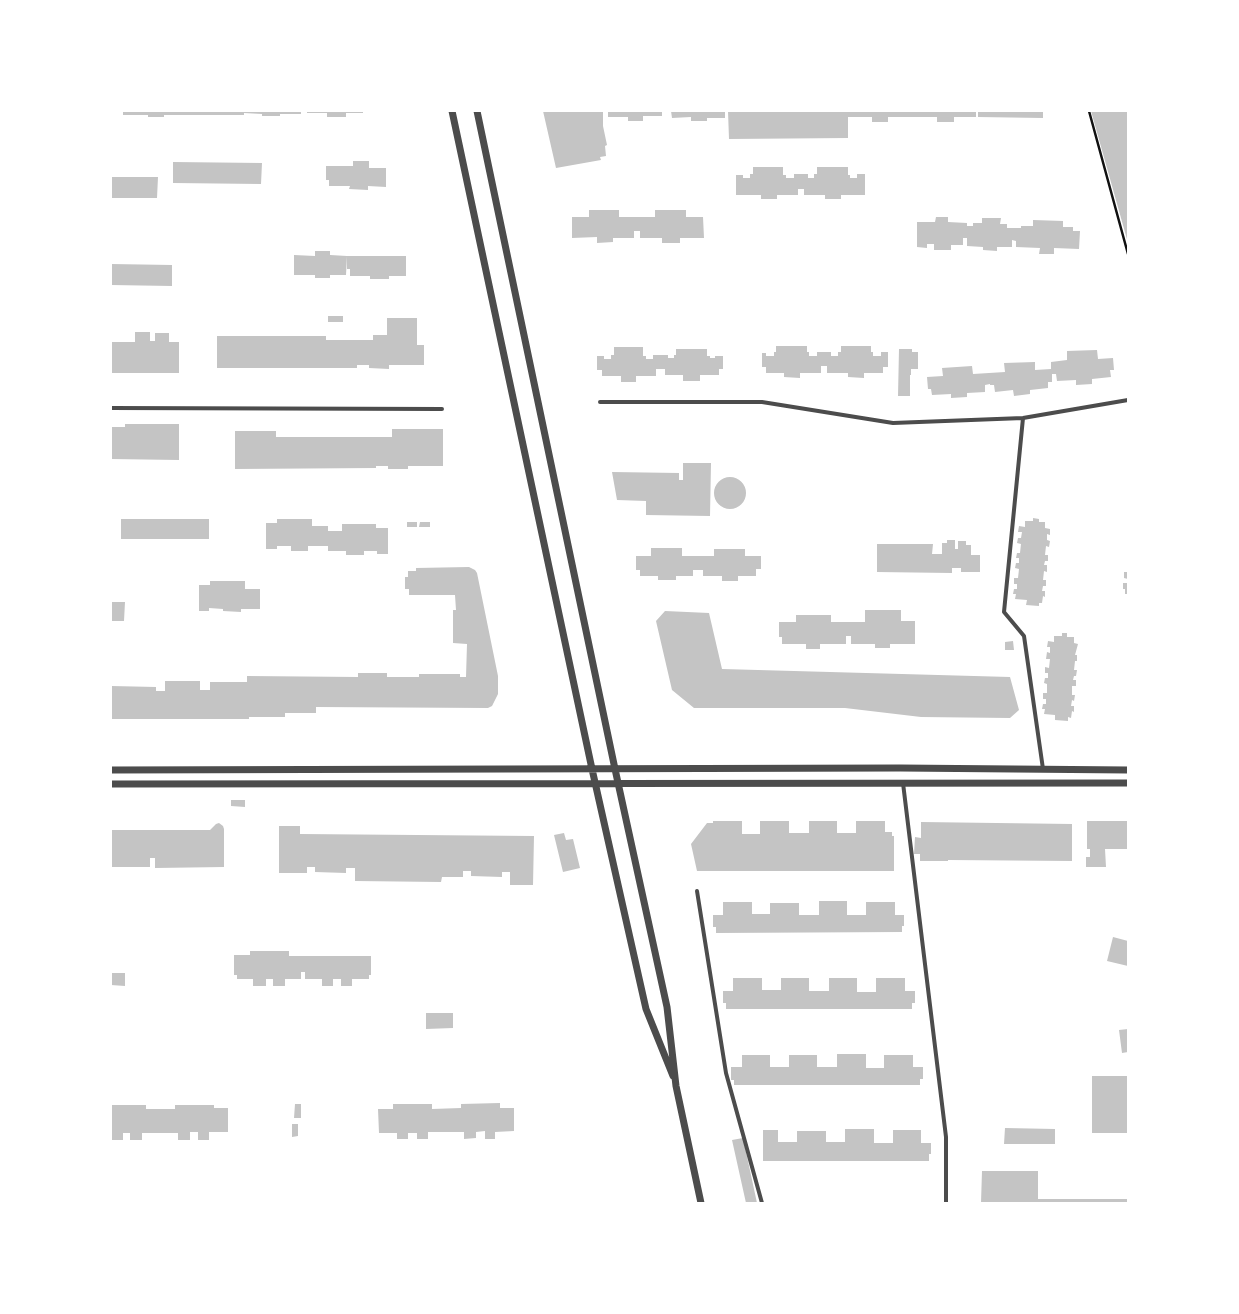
<!DOCTYPE html>
<html>
<head>
<meta charset="utf-8">
<style>
  body { margin:0 }
  #map { position:relative; width:1239px; height:1314px; overflow:hidden; background:#fff; font-family:Spectral,serif }
  canvas { display:block }
  .frame { position:absolute; inset:0; border:112px solid #fff; pointer-events:none }
</style>
</head>
<body>
<div id="map">
<canvas width="1239" height="1314"></canvas>
<div class="frame"></div>
</div>
<script>
const g = document.querySelector('canvas').getContext('2d');
g.lineJoin = 'round';
function paint(path, color) { g.fillStyle = color; g.fill(path, 'evenodd'); }
const toPath = rows => new Path2D(rows.map(r => 'M' + r).join(''));
function strokePath(path, color, width, dash) { g.strokeStyle = color; g.lineWidth = width; g.lineCap = dash ? 'butt' : 'round'; g.setLineDash(dash || []); g.stroke(path); }
paint(toPath([
  [123,111,301,111,301,114,280,114,280,116,262,116,262,114,244,113,244,115,164,115,164,117,148,117,148,115,123,115],
  [307,111,363,111,363,113,346,113,346,117,327,117,327,113,307,113],
  [543,111,603,111,603,126,607,145,605,146,606,156,600,157,601,160,556,168],
  [608,111,662,111,662,116,643,116,643,121,628,121,628,117,608,117],
  [671,111,725,111,725,118,707,118,707,121,691,121,691,117,672,118],
  [728,111,976,111,976,117,954,117,954,122,937,122,937,117,888,117,888,122,872,122,872,117,848,117,848,138,729,139],
  [978,111,1043,111,1043,118,978,117],
  [1091,111,1128,111,1128,243],
  [353,161,369,161,369,168,386,168,386,187,368,186,368,190,349,189,350,186,329,186,329,180,326,180,326,166,353,166],
  [173,162,262,163,261,184,173,183],
  [753,167,783,167,783,175,786,175,786,178,794,178,794,174,808,174,808,178,814,178,814,174,817,174,817,167,848,167,848,175,850,175,850,178,857,178,857,174,865,174,865,195,841,195,841,199,825,199,825,195,804,195,804,189,798,189,798,195,777,195,777,199,761,199,761,195,736,195,736,175,743,175,743,178,750,178,750,174,753,174],
  [111,177,158,177,157,198,111,198],
  [589,210,619,210,619,217,655,217,655,210,686,210,686,217,703,217,704,238,680,238,680,243,662,243,662,238,640,238,640,231,634,231,634,238,613,238,613,242,597,243,597,237,572,238,572,217,589,217],
  [936,217,948,217,948,222,967,223,967,226,973,226,973,223,982,223,982,218,1001,218,1000,224,1007,224,1007,228,1021,228,1021,226,1033,226,1033,220,1063,221,1063,227,1073,227,1073,231,1080,231,1079,249,1054,248,1054,254,1039,254,1040,248,1016,247,1016,241,1012,240,1012,247,997,247,997,251,983,250,983,247,967,246,967,238,963,238,963,245,951,245,951,250,934,250,934,244,927,244,927,248,917,247,917,222,935,222],
  [315,251,330,251,330,255,347,256,346,275,330,275,330,278,315,278,315,275,294,275,294,255,315,256],
  [347,256,406,256,406,276,389,276,389,279,370,279,370,276,350,276,350,269,347,269],
  [111,264,172,265,172,286,111,285],
  [328,316,343,316,343,322,328,322],
  [387,318,417,318,417,345,424,345,424,365,389,365,389,369,369,368,369,365,357,365,357,368,217,368,217,336,326,336,326,340,373,340,373,335,387,335],
  [135,332,150,332,150,341,155,341,155,333,169,333,169,342,179,342,179,373,111,373,111,342,135,342],
  [776,346,807,346,807,352,809,352,809,356,817,356,817,352,831,352,831,356,838,356,838,352,841,352,841,346,871,346,871,352,873,352,873,356,881,356,881,352,888,352,888,367,883,367,883,373,864,373,864,378,848,377,848,373,827,373,827,366,821,366,821,373,800,373,800,378,784,377,784,373,766,373,766,367,762,367,762,353,766,353,766,356,774,356,774,352,776,352],
  [614,347,643,347,643,356,646,356,646,359,653,359,653,355,668,355,668,358,674,358,674,355,676,355,676,349,707,349,707,356,710,356,710,358,715,358,715,356,723,356,723,369,719,369,719,375,700,375,700,381,683,381,683,375,665,375,665,369,656,369,656,376,636,376,636,382,621,382,621,376,602,376,602,370,597,370,597,356,604,356,604,359,611,359,611,355,614,355],
  [899,349,912,349,912,352,918,352,918,369,911,369,911,375,910,375,910,396,898,396],
  [1097,350,1098,359,1113,358,1114,370,1110,370,1111,377,1092,379,1092,384,1076,385,1076,380,1057,381,1056,374,1052,374,1052,382,1048,382,1048,388,1030,390,1030,394,1014,396,1013,390,995,392,994,385,990,385,990,384,985,385,985,392,967,393,967,397,951,398,951,394,932,395,931,389,928,389,927,377,943,376,942,368,972,366,973,374,1005,372,1004,363,1035,362,1035,370,1051,369,1051,362,1067,360,1067,351],
  [125,424,179,424,179,460,111,459,111,427,125,427],
  [392,429,443,429,443,466,408,466,408,469,388,469,388,466,376,466,376,468,235,469,235,431,276,431,276,437,392,437],
  [683,463,711,463,710,516,646,515,646,501,617,500,612,472,679,473,679,480,683,480],
  '714 493a16 16 0 1 1 32 0a16 16 0 1 1-32 0Z',
  [1033,518,1039,519,1039,522,1045,522,1045,528,1050,529,1050,535,1047,534,1047,540,1050,541,1049,547,1046,546,1045,555,1048,555,1048,561,1045,561,1044,565,1047,565,1047,572,1044,571,1043,580,1046,580,1046,586,1043,586,1042,591,1045,591,1045,597,1043,596,1042,603,1039,603,1039,606,1026,605,1027,600,1015,599,1016,594,1013,594,1014,589,1017,589,1017,584,1014,584,1014,578,1018,578,1019,569,1015,568,1016,563,1019,563,1019,558,1016,558,1017,553,1020,553,1021,544,1017,543,1018,538,1021,538,1022,532,1018,532,1019,526,1025,527,1025,521,1033,521],
  [121,519,209,519,209,539,121,539],
  [277,519,312,519,312,526,328,526,328,531,342,531,342,524,376,524,376,528,388,528,388,554,377,554,377,551,364,551,364,555,346,555,346,551,328,551,328,546,308,546,308,551,291,551,291,546,277,546,277,549,266,549,266,523,277,523],
  [407,522,417,522,417,527,407,527],
  [420,522,430,522,430,527,419,527],
  [947,540,955,540,955,549,958,549,958,541,966,541,966,545,971,545,971,555,980,555,980,572,961,572,961,568,952,568,952,573,877,572,877,544,933,544,932,554,942,554,942,543,947,543],
  [651,548,682,548,682,556,714,556,714,549,745,549,745,556,761,556,761,569,756,569,756,576,738,576,738,581,722,581,722,576,703,576,703,570,693,570,693,576,676,576,676,580,658,580,658,576,640,576,640,570,636,570,636,556,651,556],
  [469,567,475,570,477,573,498,676,498,694,492,706,488,708,316,707,316,713,285,713,285,717,249,717,249,719,111,719,111,686,156,687,156,691,165,691,165,681,200,681,200,690,210,690,210,682,247,682,247,676,358,677,358,673,387,673,387,677,419,677,419,674,460,674,460,677,466,677,467,644,453,643,453,610,456,610,455,595,409,595,409,589,405,589,405,577,408,577,408,571,416,571,416,568],
  [1124,572,1128,572,1128,579,1124,578],
  [1127,579,1128,579,1128,594,1125,594,1125,589,1123,589,1123,583,1127,583],
  [210,581,245,581,245,589,260,589,260,609,241,609,241,612,223,611,223,609,209,608,209,611,199,611,199,585,210,585],
  [111,602,125,602,124,621,111,621],
  [865,610,901,610,901,621,915,621,915,644,890,644,890,648,875,648,875,644,851,644,851,636,846,636,846,644,820,644,820,649,806,649,806,644,782,644,782,637,779,637,779,622,796,622,796,615,831,615,831,622,865,622],
  [665,611,709,613,722,669,1010,677,1019,710,1010,718,921,717,845,708,694,708,672,690,656,621],
  [1062,633,1067,633,1067,637,1074,637,1074,643,1078,644,1075,655,1077,655,1077,661,1075,661,1074,670,1077,670,1076,676,1074,676,1073,680,1076,680,1076,686,1072,686,1072,695,1075,695,1074,701,1072,700,1071,706,1074,706,1074,712,1072,711,1071,718,1068,717,1068,721,1055,720,1055,715,1044,714,1045,709,1042,709,1043,704,1046,704,1046,699,1043,699,1043,693,1047,693,1047,684,1044,683,1045,678,1048,678,1048,673,1045,673,1045,667,1049,668,1050,659,1046,659,1047,652,1050,653,1050,647,1047,647,1048,641,1054,642,1054,636,1062,636],
  [1013,641,1014,650,1005,650,1005,642],
  [231,800,245,800,245,807,231,806],
  [713,821,742,821,742,834,760,834,760,821,789,821,789,833,809,833,809,821,837,821,837,833,856,833,856,821,885,821,885,832,892,832,892,836,894,836,894,871,697,871,691,844,707,823,713,823],
  [1087,821,1128,821,1128,849,1105,849,1106,867,1086,867,1086,857,1090,857,1090,849,1087,849],
  [921,822,1072,824,1072,861,948,860,948,861,920,861,920,854,914,854,915,837,921,838],
  [219,823,223,826,224,829,224,867,155,868,155,858,150,858,150,867,111,867,111,830,210,830,216,824],
  [279,826,300,826,300,834,534,836,533,885,510,885,510,872,502,872,502,877,471,876,471,871,463,871,463,877,442,877,441,882,355,881,355,868,346,868,346,873,315,872,315,867,307,867,307,873,279,873],
  [564,833,566,840,573,839,580,868,563,872,554,835],
  [819,901,847,901,847,915,866,915,866,902,895,902,895,915,904,915,904,926,902,926,902,932,716,933,716,927,713,927,713,915,723,915,723,902,752,902,752,914,770,914,770,903,799,903,799,915,819,915],
  [1113,937,1128,941,1128,966,1107,961],
  [250,951,289,951,289,956,371,956,371,975,369,975,369,979,352,979,352,986,341,986,341,979,333,979,333,986,322,986,322,979,305,979,305,972,301,972,301,979,285,979,285,986,273,986,273,979,266,979,266,986,253,986,253,979,237,979,237,975,234,975,234,955,250,955],
  [111,973,125,973,125,986,111,985],
  [733,978,762,978,762,990,781,990,781,978,809,978,809,991,829,991,829,978,857,978,857,992,876,992,876,978,905,978,905,991,915,991,915,1003,912,1003,912,1009,726,1009,726,1003,723,1003,723,991,733,991],
  [426,1013,453,1013,453,1028,426,1029],
  [1128,1029,1128,1052,1122,1053,1119,1030],
  [837,1054,866,1054,866,1068,884,1068,884,1055,913,1055,913,1067,923,1067,923,1079,920,1079,920,1085,734,1085,734,1080,731,1080,731,1067,742,1067,742,1055,770,1055,770,1067,789,1067,789,1055,817,1055,817,1067,837,1067],
  [1092,1076,1128,1076,1128,1133,1092,1133],
  [500,1103,500,1108,514,1108,514,1131,495,1132,495,1139,485,1139,485,1131,476,1132,476,1138,464,1139,464,1132,428,1132,428,1139,417,1139,417,1133,408,1133,408,1139,397,1139,397,1133,379,1133,378,1109,393,1109,393,1104,432,1104,432,1109,461,1108,461,1104],
  [295,1104,301,1104,301,1118,294,1118],
  [111,1105,146,1105,146,1109,175,1109,175,1105,214,1105,214,1108,228,1108,228,1132,209,1132,209,1140,198,1140,198,1132,190,1132,190,1140,178,1140,178,1133,142,1133,142,1140,130,1140,130,1133,123,1133,123,1140,111,1140],
  [292,1124,298,1124,298,1136,292,1137],
  [1005,1128,1055,1129,1055,1144,1004,1144],
  [845,1129,874,1129,874,1143,893,1143,893,1130,921,1130,921,1143,931,1143,931,1154,929,1154,929,1161,763,1161,763,1130,778,1130,778,1142,797,1142,797,1131,826,1131,826,1142,845,1142],
  [743,1138,757,1203,746,1203,732,1140],
  [982,1171,1038,1171,1038,1199,1128,1199,1128,1203,981,1203]
]), '#c4c4c4');
strokePath(toPath([
  [1089,111,1128,254]
]), '#111', 2.5);
strokePath(toPath([
  [600,402,762,402,893,423,1023,418,1128,400],
  [111,408,442,409],
  [1023,418,1004,612,1024,636,1043,769],
  [903,783,946,1137,946,1203],
  [697,891,726,1073,762,1203]
]), '#4c4c4c', 4);
strokePath(toPath([
  [452,111,592,769,646,1009,673,1076],
  [477,111,615,769,667,1007,676,1086,701,1203],
  [111,770,900,768,1128,770],
  [111,784,1128,783]
]), '#4c4c4c', 7);
</script>
</body>
</html>
